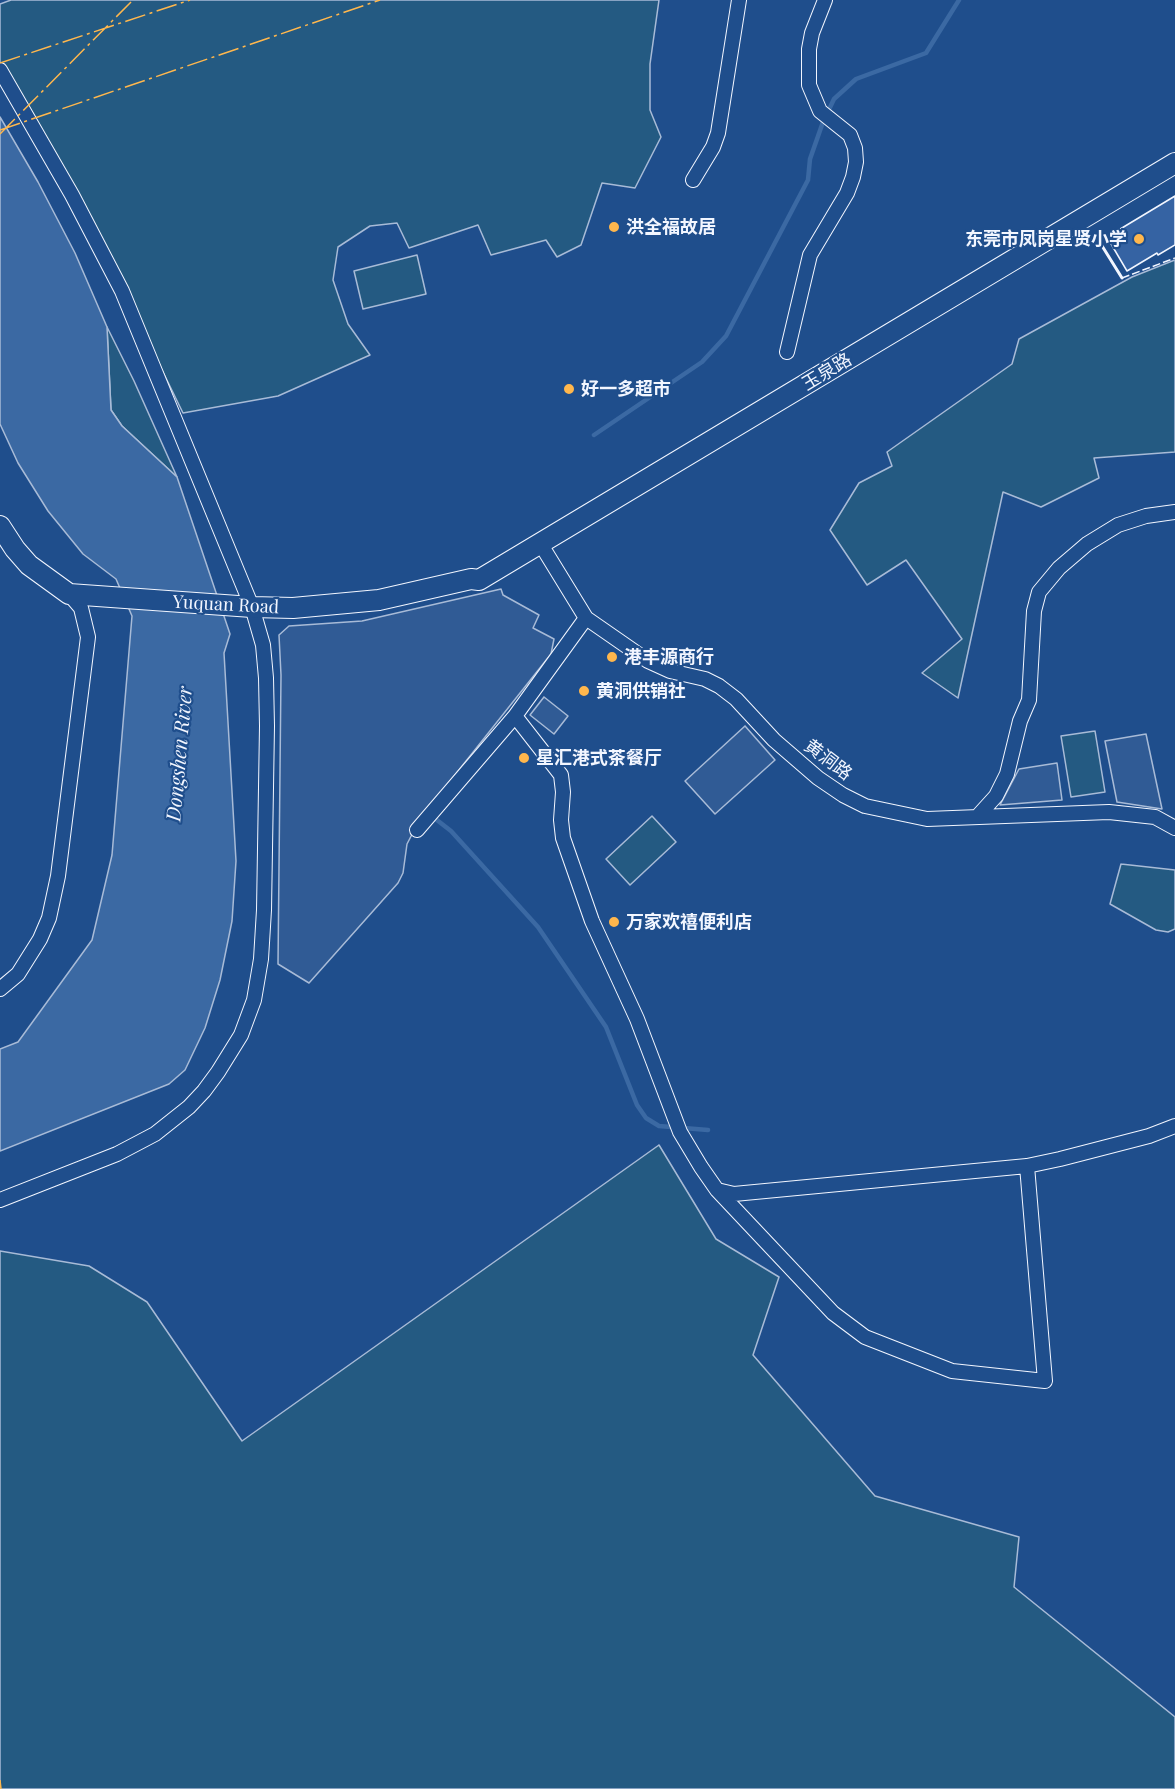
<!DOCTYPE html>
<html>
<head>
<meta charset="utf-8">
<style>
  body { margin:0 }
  canvas { display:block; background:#1f4e8c }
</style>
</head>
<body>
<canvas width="1175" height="1789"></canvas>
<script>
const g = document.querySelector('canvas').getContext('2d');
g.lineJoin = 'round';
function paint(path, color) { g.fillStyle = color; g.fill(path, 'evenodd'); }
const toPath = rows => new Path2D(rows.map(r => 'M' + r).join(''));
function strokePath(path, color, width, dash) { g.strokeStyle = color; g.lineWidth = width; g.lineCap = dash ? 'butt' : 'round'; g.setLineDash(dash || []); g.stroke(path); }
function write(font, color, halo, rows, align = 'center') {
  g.font = font + ' "Playfair Display","Noto Sans SC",serif'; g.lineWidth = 4.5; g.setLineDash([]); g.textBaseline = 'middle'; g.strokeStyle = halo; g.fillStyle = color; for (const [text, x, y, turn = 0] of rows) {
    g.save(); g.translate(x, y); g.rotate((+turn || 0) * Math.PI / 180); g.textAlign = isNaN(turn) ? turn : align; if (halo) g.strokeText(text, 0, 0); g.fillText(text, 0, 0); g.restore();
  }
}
const green = toPath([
  [11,0,659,0,650,64,650,110,661,137,635,188,602,183,581,245,557,257,546,240,491,255,478,225,409,248,397,223,370,226,338,247,333,280,348,324,370,355,278,396,183,413,79,200,0,63,0,4,11,0],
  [417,255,426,294,363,309,354,271,417,255],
  [1175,260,1175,452,1094,458,1099,478,1041,507,1003,492,958,698,922,673,962,639,906,560,867,585,830,530,859,483,892,466,887,452,1012,364,1019,339,1132,277,1175,260],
  [107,327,134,381,177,477,122,426,111,410,107,327],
  [1095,731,1105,792,1071,797,1061,736,1095,731],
  [652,816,676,842,630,885,606,859,652,816],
  [1121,864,1175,870,1175,929,1168,932,1156,930,1110,904,1121,864],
  [659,1145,716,1239,779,1277,753,1355,875,1496,1019,1537,1014,1587,1175,1717,1175,1789,0,1789,0,1251,89,1266,147,1302,242,1441,659,1145]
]);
paint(green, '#245a82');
strokePath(green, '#a8bbd7', 1.5);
const parking = toPath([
  [501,589,503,595,539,615,533,628,554,639,551,654,420,819,407,844,403,873,398,883,309,983,278,964,281,675,279,635,289,626,362,621,501,589],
  [544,697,568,716,554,734,530,715,544,697],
  [745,726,775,760,715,814,685,781,745,726],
  [1146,734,1162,809,1117,802,1105,741,1146,734],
  [1057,763,1062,800,1000,805,1019,769,1057,763]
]);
paint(parking, '#305b95');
strokePath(parking, '#a8bbd7', 1.5);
const water = toPath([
  [0,117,38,182,75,253,107,327,111,410,122,426,177,477,230,634,224,653,236,861,232,921,220,980,205,1028,185,1070,169,1084,0,1151,0,1049,18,1042,92,940,112,855,132,616,116,579,83,554,48,511,18,463,0,424,0,117]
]);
paint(water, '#3b69a3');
strokePath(water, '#a8bbd7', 1.5);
strokePath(toPath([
  [594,435,702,362,726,336,808,180,810,159,823,122,834,99,856,79,926,53,959,0],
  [433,817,451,831,538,927,606,1027,637,1105,646,1118,659,1126,708,1130]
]), '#3b69a3', 4.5);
const building = toPath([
  [1175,196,1175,245,1158,255,1157,253,1127,271,1107,237,1175,196]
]);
paint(building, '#3563a3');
strokePath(building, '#f2f6ff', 1.5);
const street = toPath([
  [0,70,72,195,122,291,252,607,263,645,266,678,267,726,264,910,261,959,254,1000,241,1035,218,1072,204,1091,189,1107,155,1134,117,1154,0,1200],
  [693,180,713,147,718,133,739,0],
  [787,352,810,255,847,193,853,177,856,162,855,148,850,135,820,111,809,85,809,49,812,33,825,0],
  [540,543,586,618,648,661,670,671,705,679,719,686,736,699,774,740,818,778,843,795,865,806,927,819,1109,812,1155,817,1175,828],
  [515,716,561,775,563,792,561,820,563,838,592,921,637,1019,680,1132,701,1167,717,1190,833,1313,865,1337,952,1371,1045,1381,1027,1166],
  [977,817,996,796,1007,774,1020,721,1029,700,1034,611,1039,592,1059,568,1087,544,1118,525,1146,516,1175,512],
  [417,830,515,716,586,618],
  [0,989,18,974,40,939,49,918,58,876,88,637,81,608,69,594],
  [717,1190,734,1194,1027,1166,1060,1159,1149,1136,1175,1126]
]);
const secondary = toPath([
  [0,526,15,549,29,565,69,594,252,607,293,608,379,600,471,579,479,580,1175,163]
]);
strokePath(street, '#f2f6ff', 16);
strokePath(secondary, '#f2f6ff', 22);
strokePath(street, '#1f4e8c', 14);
strokePath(secondary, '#1f4e8c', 20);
strokePath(toPath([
  [1109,235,1099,241,1122,278,1175,258]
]), '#f2f6ff', 1.5, [8, 3]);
strokePath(toPath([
  [1111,234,1099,241,1122,278]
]), '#f2f6ff', 3);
strokePath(toPath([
  [0,63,190,0],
  [0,130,380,0],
  [0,134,133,0],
  [0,1780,1,1789]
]), '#ffb74d', 1.5, [21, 4.5, 3, 4.5]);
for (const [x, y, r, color] of [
  [614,227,6,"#ffb74d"],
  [1139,239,6,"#ffb74d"],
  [569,389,6,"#ffb74d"],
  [612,657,6,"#ffb74d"],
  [584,691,6,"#ffb74d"],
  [524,758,6,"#ffb74d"],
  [614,922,6,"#ffb74d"]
]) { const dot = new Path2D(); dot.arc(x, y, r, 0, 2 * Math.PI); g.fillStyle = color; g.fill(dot); strokePath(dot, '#1f4e8c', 2); }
write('bold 18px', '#f2f6ff', '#1f4e8c', [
  ["洪全福故居",626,227],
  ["东莞市凤岗星贤小学",1127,239,"right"],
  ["好一多超市",581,389],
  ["港丰源商行",624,657],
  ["黄洞供销社",596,691],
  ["星汇港式茶餐厅",536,758],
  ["万家欢禧便利店",626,922]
], 'left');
write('18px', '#f2f6ff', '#1f4e8c', [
  ["玉泉路",827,372,-31],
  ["Yuquan Road",226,605,3],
  ["黄洞路",828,760,37]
]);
write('italic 20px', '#f2f6ff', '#1f4e8c', [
  ["Dongshen River",180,754,-85]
]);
</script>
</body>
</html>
